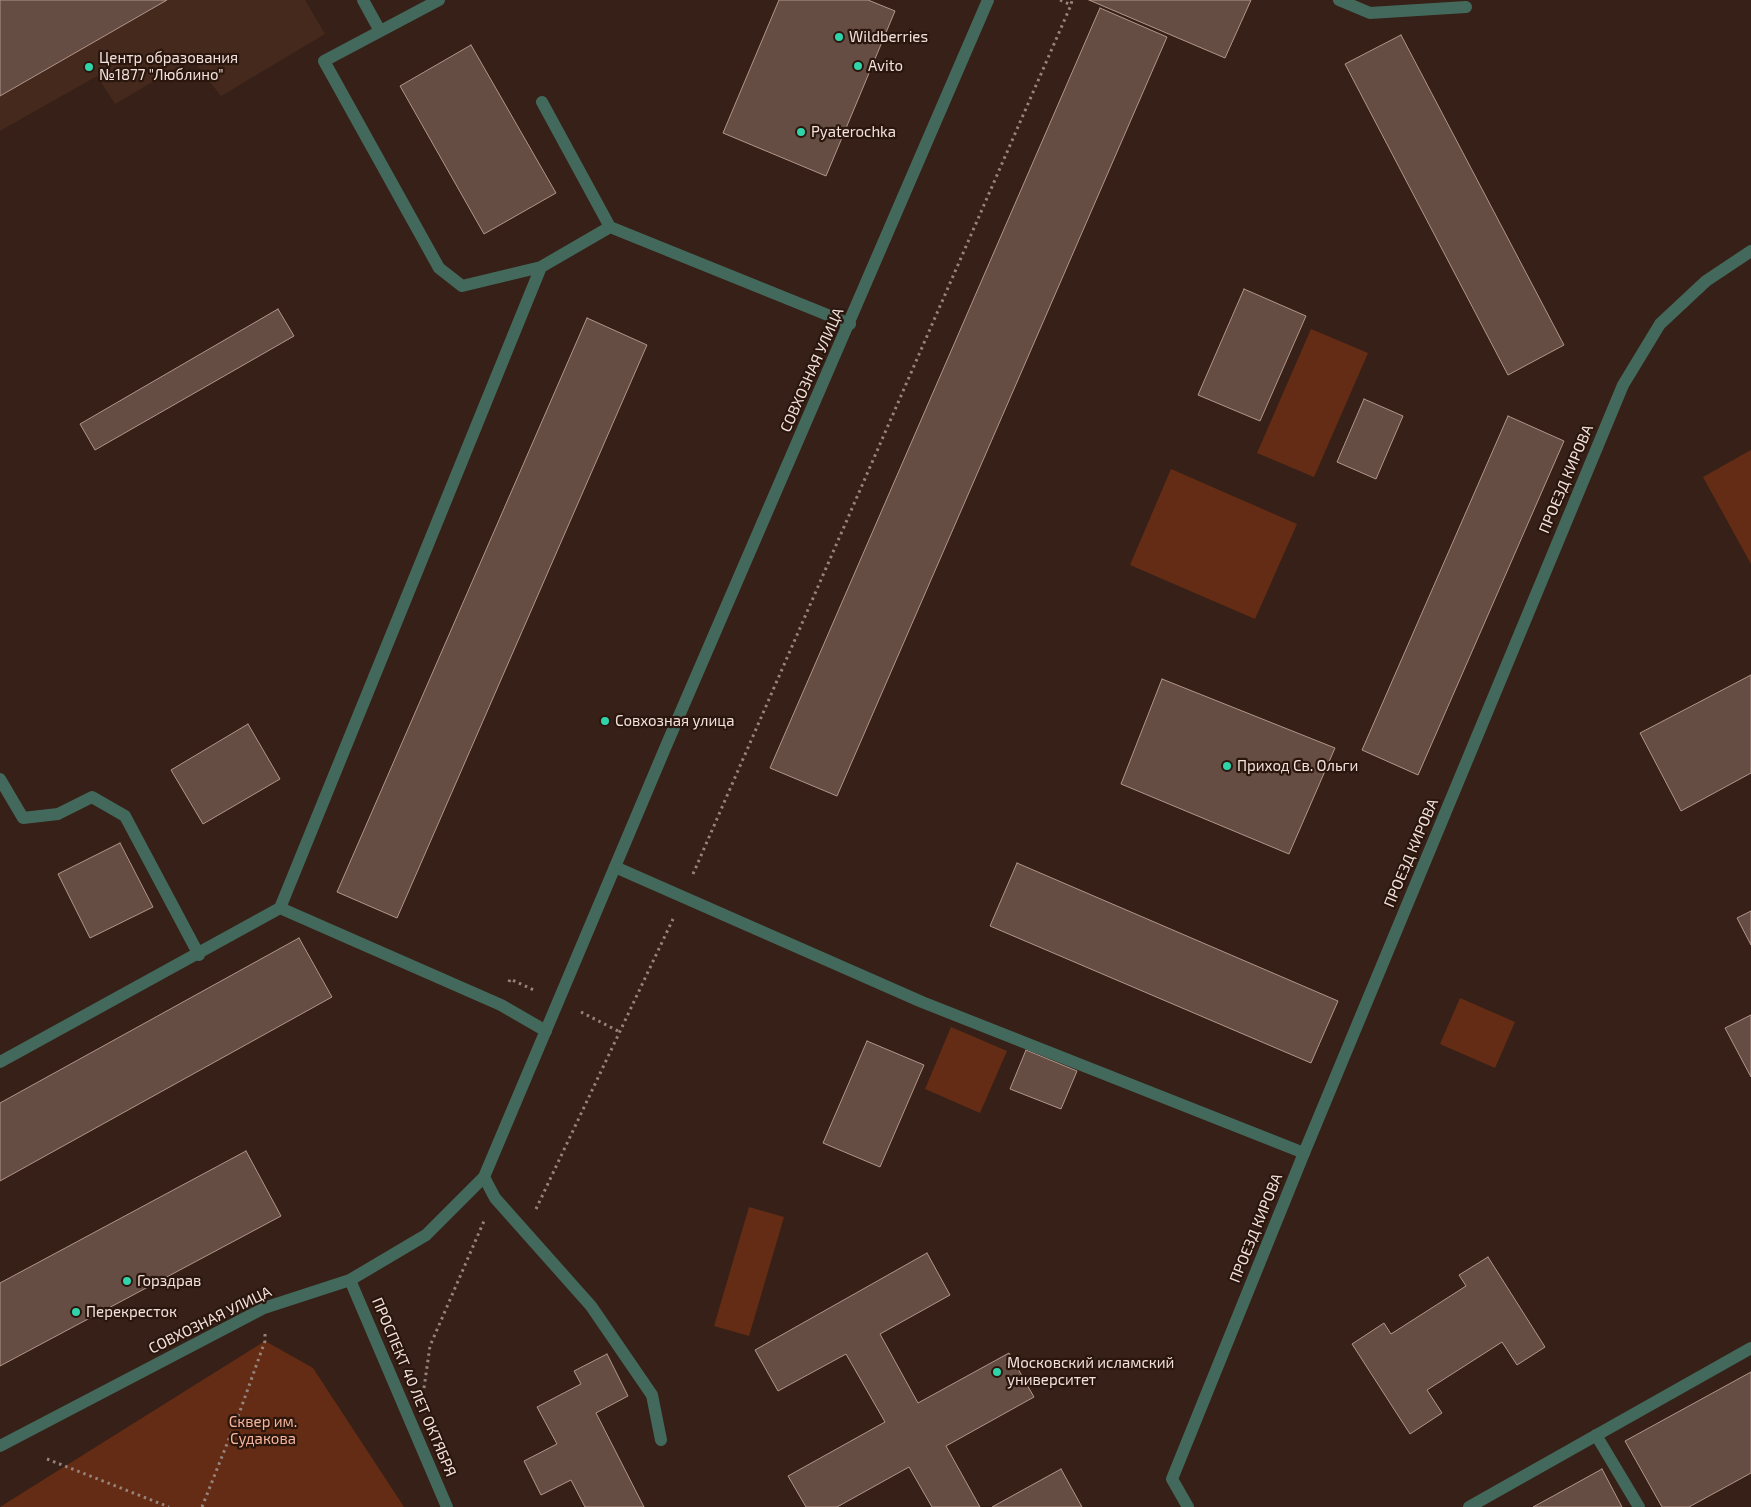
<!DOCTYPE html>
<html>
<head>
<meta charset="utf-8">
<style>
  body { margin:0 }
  canvas { display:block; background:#362017 }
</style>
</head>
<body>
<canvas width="1751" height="1507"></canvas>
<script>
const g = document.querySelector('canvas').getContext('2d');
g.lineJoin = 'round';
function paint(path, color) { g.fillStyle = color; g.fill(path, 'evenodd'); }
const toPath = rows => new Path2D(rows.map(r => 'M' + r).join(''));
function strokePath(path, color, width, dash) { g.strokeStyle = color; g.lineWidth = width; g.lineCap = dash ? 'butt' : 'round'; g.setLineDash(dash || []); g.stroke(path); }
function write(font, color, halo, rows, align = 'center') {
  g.font = font + ' "Exo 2",sans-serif'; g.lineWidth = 4.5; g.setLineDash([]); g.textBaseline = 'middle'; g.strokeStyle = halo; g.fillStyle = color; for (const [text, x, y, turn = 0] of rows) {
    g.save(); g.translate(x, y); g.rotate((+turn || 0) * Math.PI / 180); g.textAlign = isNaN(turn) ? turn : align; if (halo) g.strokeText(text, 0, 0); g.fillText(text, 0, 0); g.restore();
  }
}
paint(toPath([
  [0,0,305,0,325,34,221,96,192,59,115,104,97,76,0,131]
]), '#45291d');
paint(toPath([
  [1311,329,1368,353,1314,477,1257,453],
  [1751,450,1751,564,1703,477],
  [1171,469,1297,524,1255,619,1130,565],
  [1460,998,1515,1022,1495,1068,1440,1044],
  [951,1027,1007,1051,980,1113,925,1089],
  [749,1207,784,1217,749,1336,714,1326],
  [265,1341,313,1368,404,1507,0,1507]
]), '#642c14');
const building = toPath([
  [0,0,167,0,0,96,0,0],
  [779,0,868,0,895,11,826,176,723,133,779,0],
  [1089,0,1251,0,1225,58,1089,0],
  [1100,8,1167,37,837,796,770,768,1100,8],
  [1401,35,1564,345,1508,375,1345,64,1401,35],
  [471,45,556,193,484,234,400,86,471,45],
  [1244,289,1306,316,1260,421,1198,395,1244,289],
  [278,309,294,336,95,450,80,424,278,309],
  [587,318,647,345,397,918,337,892,587,318],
  [1364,399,1403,416,1376,479,1337,462,1364,399],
  [1508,416,1564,441,1418,775,1362,750,1508,416],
  [1751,675,1751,773,1681,811,1640,733,1751,675],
  [1162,679,1335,748,1289,854,1121,784,1162,679],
  [248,724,280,779,203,824,171,770,248,724],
  [120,843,153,907,90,938,58,874,120,843],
  [1017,863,1338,1001,1311,1063,990,926,1017,863],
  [1751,911,1751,945,1737,918,1751,911],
  [299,938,332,997,0,1181,0,1103,299,938],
  [1751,1015,1751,1077,1725,1028,1751,1015],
  [867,1041,924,1065,880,1167,823,1143,867,1041],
  [1026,1050,1077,1071,1061,1109,1010,1089,1026,1050],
  [246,1151,281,1216,0,1366,0,1283,246,1151],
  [927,1253,950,1295,880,1334,918,1403,1009,1353,1034,1397,946,1446,980,1507,932,1507,909,1467,837,1507,806,1507,788,1476,885,1422,846,1354,778,1391,755,1350,927,1253],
  [1488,1257,1545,1347,1517,1365,1502,1342,1427,1390,1442,1413,1410,1434,1352,1344,1384,1323,1391,1334,1466,1286,1459,1275,1488,1257],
  [607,1354,628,1396,596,1413,644,1507,585,1507,571,1480,541,1495,524,1461,557,1444,537,1407,581,1384,574,1371,607,1354],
  [1751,1372,1751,1473,1689,1507,1662,1507,1625,1441,1751,1372],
  [1061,1469,1082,1507,992,1507,1061,1469],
  [1602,1469,1622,1507,1533,1507,1555,1495,1602,1469]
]);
paint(building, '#664d43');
strokePath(building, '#b2958a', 1);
strokePath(toPath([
  [1060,0,1071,5],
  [693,874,1071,5,1072,0],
  [509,982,510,979,536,991],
  [581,1012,620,1032],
  [536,1209,673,919],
  [424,1388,430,1346,484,1221],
  [47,1459,169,1507],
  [202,1507,240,1411,265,1341,265,1334]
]), '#96837c', 3, [2.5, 4]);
strokePath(toPath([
  [363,0,380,31],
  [439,0,324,61,439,268,462,286,541,267],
  [1339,0,1370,13,1466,7],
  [542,102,610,227,850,324],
  [0,779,23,818,58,814,92,797,125,816,199,955],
  [615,867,922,1002,1304,1153],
  [280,908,541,267,610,227],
  [0,1062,280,908,501,1005,546,1031],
  [484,1177,495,1198,591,1306,652,1395,661,1440],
  [1596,1435,1639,1507],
  [1469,1507,1751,1348]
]), '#42695b', 12);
strokePath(toPath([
  [1188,1507,1172,1479,1304,1153,1623,385,1660,324,1706,281,1751,251]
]), '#42695b', 12);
strokePath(toPath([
  [350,1280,447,1507],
  [0,1446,264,1308,350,1280,426,1235,484,1177,666,746,988,0]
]), '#42695b', 12);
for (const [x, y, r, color] of [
  [839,37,5,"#30d4aa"],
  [858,66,5,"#30d4aa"],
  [89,67,5,"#30d4aa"],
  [801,132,5,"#30d4aa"],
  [605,721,5,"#30d4aa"],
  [1227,766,5,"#30d4aa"],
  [127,1281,5,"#30d4aa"],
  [76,1312,5,"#30d4aa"],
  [997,1372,5,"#30d4aa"]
]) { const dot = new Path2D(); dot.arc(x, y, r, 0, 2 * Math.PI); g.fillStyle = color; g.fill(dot); strokePath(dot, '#2b160d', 2); }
write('15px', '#f2e2dc', '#2b160d', [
  ["Wildberries",849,37],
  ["Центр образования",99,58],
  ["№1877 \"Люблино\"",99,75],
  ["Avito",868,66],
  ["Pyaterochka",811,132],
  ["Совхозная улица",615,721],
  ["Приход Св. Ольги",1237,766],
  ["Горздрав",137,1281],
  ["Перекресток",86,1312],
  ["Московский исламский",1007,1363],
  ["университет",1007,1380]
], 'left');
write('15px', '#f2e2dc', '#2b160d', [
  ["СОВХОЗНАЯ УЛИЦА",812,370,-66],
  ["ПРОЕЗД КИРОВА",1566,479,-67],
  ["ПРОЕЗД КИРОВА",1411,853,-67],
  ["ПРОЕЗД КИРОВА",1256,1228,-68],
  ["СОВХОЗНАЯ УЛИЦА",210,1320,-26],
  ["ПРОСПЕКТ 40 ЛЕТ ОКТЯБРЯ",414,1387,67]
]);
write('15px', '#f5b49b', '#2b160d', [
  ["Сквер им.",263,1422],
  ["Судакова",263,1439]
]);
</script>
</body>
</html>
